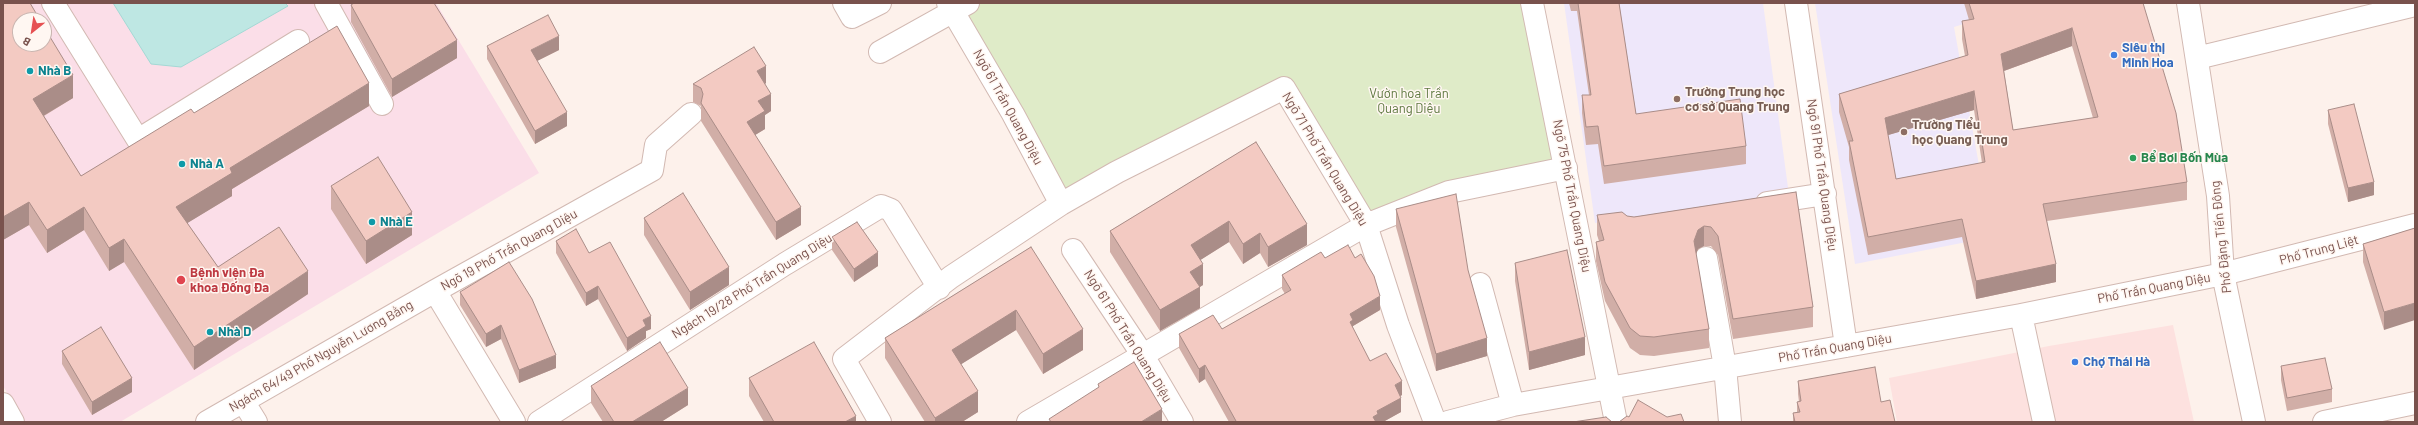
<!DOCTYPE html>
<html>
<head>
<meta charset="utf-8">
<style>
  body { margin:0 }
  #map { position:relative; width:2418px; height:425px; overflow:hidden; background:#fdf1eb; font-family:Barlow,sans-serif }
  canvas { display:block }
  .frame { position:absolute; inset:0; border:4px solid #79524d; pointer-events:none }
  .north { position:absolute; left:12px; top:12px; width:40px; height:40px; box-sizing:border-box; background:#fff7f2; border:1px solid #c9b5b0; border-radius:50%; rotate:210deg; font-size:11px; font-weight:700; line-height:16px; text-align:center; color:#79524d }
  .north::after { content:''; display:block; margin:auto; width:14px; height:18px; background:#e65153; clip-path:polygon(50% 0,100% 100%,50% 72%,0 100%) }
</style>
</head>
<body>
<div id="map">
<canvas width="2418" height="425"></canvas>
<div class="frame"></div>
<div class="north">B</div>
</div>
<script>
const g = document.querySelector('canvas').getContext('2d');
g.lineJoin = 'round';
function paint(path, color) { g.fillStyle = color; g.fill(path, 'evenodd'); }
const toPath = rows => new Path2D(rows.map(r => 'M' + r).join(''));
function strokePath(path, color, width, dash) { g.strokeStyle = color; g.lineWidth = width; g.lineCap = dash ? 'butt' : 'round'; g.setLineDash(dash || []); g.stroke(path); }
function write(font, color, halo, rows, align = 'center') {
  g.font = font + ' Barlow,sans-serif'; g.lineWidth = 3; g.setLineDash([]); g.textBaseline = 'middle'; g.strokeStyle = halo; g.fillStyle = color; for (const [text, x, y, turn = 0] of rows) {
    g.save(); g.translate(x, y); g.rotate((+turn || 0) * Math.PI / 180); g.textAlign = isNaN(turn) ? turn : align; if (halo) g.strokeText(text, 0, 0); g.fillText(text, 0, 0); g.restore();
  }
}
paint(toPath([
  [2173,325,2194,422,1897,422,1889,378,2049,346]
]), '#fde1df');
paint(toPath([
  [1564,3,1763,3,1789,195,1595,223],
  [1815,3,2030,3,1954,27,1992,237,1855,264]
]), '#eee7fa');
paint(toPath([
  [3,3,436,3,539,173,120,422,25,422,3,386],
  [20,20,44,20,44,44,20,44]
]), '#fbdee8');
paint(toPath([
  [968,3,1532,3,1566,168,1366,225,1283,88,1061,204,953,11]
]), '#dfebc8');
const water = toPath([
  [113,3,285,3,288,6,181,67,151,64,113,3]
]);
paint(water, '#bee7e3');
strokePath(water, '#a4d9d5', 1);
const minor = toPath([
  [53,3,138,140,298,41],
  [326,3,382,104],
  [844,3,852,17,880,3],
  [948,3,1013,114,1061,204],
  [1532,3,1616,422],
  [1796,3,1846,346],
  [2188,3,2218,196,2223,274,2254,422],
  [880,52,968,3],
  [2197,58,2415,5],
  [1767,203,1825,194],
  [1073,250,1142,354,1182,422],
  [1706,258,1725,367,1730,422],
  [1480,284,1513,405],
  [435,291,514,422],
  [2021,315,2044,422],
  [243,401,256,422],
  [3,404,13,422],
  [207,422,435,291,652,170,656,145,691,114],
  [539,422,785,264,881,206,891,210,939,288],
  [880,422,844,359,951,277,1061,204,1117,172,1284,88,1366,225,1398,325,1435,422],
  [1028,422,1366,225,1449,192,1566,168],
  [1448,422,1513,405,2021,315,2223,274,2415,225],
  [2324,422,2415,403]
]);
strokePath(minor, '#d2b9b2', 24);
strokePath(minor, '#fff', 22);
paint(toPath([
  [3,3,73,98,44,116,81,176,194,113,369,106,232,189,232,196,187,223,218,267,308,294,194,370,124,262,109,271,84,230,47,253,29,225,3,240],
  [1569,3,1619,3,1636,114,1746,146,1746,164,1604,184,1598,144,1586,145,1582,113,1582,95,1589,95,1577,11,1571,11],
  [1964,3,2143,3,2187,182,2187,200,2047,221,2056,282,1976,299,1962,237,1868,255,1849,160,1849,147,1839,112,1839,94,1965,56,1962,39,1962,21,1969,20],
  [2072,46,2093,118,2013,130,2004,71],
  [1974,110,1982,163,1896,179,1888,135],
  [351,5,457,58,392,97,351,22],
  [487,46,559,50,537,61,567,126,535,144,487,59],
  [766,83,765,84,771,111,765,115,765,129,755,135,801,225,776,240,701,121,701,106,693,102,693,84],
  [2328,110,2374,195,2348,202,2328,124],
  [1256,142,1307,245,1268,267,1260,253,1243,264,1229,242,1200,260,1203,285,1199,287,1200,308,1160,331,1110,252,1110,231],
  [331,186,412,235,366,264,331,209],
  [1796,192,1813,307,1813,327,1733,339,1718,255,1711,246,1704,246,1698,249,1696,254,1709,329,1709,348,1654,356,1640,355,1630,348,1605,301,1596,261,1596,242,1599,241,1597,235,1597,215,1627,216,1634,217],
  [1396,209,1468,270,1487,356,1436,371,1396,227],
  [644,218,729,285,690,310,644,235],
  [2415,228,2384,330,2363,262,2363,244],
  [832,237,878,266,854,282,832,250],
  [556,241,589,253,651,329,646,331,646,338,627,351,598,299,586,306,556,253],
  [1031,247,1083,350,1043,374,1016,330,961,364,978,412,962,422,925,422,885,358,885,338],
  [1325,258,1380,310,1353,326,1353,329,1370,361,1402,395,1400,396,1401,412,1383,422,1229,422,1205,379,1199,383,1179,348,1179,334,1222,329,1285,294,1282,289,1282,275],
  [1515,263,1585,355,1529,370,1515,281],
  [460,292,556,368,519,383,501,339,486,347,460,305],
  [62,351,132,392,92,415,62,364],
  [2281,366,2332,389,2332,402,2287,411,2281,380],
  [749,378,856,422,764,422,749,396],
  [1798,381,1881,402,1895,422,1793,422,1793,413,1797,412,1797,402,1799,402,1798,394],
  [591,386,688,405,661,422,603,422,591,403]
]), '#d1aea7');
paint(toPath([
  [2072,28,2072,46,2001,72,2001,54],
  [559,36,559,50,531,64,531,50],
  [457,40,457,58,392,97,392,79],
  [766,66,766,83,757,89,757,71],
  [73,75,73,98,33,122,33,99],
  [369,83,369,106,232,189,232,196,176,230,176,207,230,168],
  [1974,91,1974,110,1885,136,1885,118],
  [771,94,771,111,765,115,765,129,747,140,747,122,758,101],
  [567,112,567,126,535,144,535,131],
  [2374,182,2374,195,2348,202,2348,188],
  [29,202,29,225,3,240,3,217],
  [84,207,84,230,47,253,47,230],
  [801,207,801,225,776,240,776,222],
  [412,212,412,235,366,264,366,241],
  [1229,221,1229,242,1191,266,1191,245],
  [1307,224,1307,245,1268,267,1268,247],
  [1704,226,1704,246,1698,249,1694,260,1694,241,1698,230],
  [1260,233,1260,253,1243,264,1243,244],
  [124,239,124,262,109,271,109,248],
  [878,252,878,266,854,282,854,269],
  [1203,264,1203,285,1197,289,1200,287,1200,308,1160,331,1160,310,1190,272],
  [2056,264,2056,282,1976,299,1976,281],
  [729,267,729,285,690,310,690,292],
  [308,271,308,294,194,370,194,347],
  [598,286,598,299,586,306,586,293],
  [1380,296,1380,310,1353,326,1353,335,1350,337,1350,314],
  [2415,303,2415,320,2384,330,2384,312],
  [1016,310,1016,330,952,370,952,350],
  [651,316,651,329,646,331,646,338,627,351,627,338,643,320],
  [501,325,501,339,486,347,486,334],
  [1083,329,1083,350,1043,374,1043,354],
  [1585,337,1585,355,1529,370,1529,352],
  [1487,338,1487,356,1436,371,1436,354],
  [556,355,556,368,519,383,519,370],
  [1205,365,1205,379,1199,383,1199,369],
  [132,378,132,392,92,415,92,402],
  [1402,381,1402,395,1395,399,1395,385],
  [688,388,688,405,661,422,632,422],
  [978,391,978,412,962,422,935,422,935,418],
  [1401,398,1401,412,1383,422,1373,422,1373,417,1377,411],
  [1162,409,1162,422,1141,422],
  [856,416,856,422,845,422]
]), '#aa8d88');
const building = toPath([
  [3,3,30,3,40,20,20,20,20,44,44,44,44,27,73,75,33,99,81,176,191,109,194,113,337,26,369,83,230,168,232,173,176,207,218,267,279,227,308,271,194,347,124,239,109,248,84,207,47,230,29,202,3,217,3,3],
  [354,3,434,3,457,40,392,79,351,5,354,3],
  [1578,3,1619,3,1636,114,1740,99,1746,146,1604,166,1598,126,1586,127,1582,95,1591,95,1578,3],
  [1969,3,2143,3,2176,113,2187,182,2043,204,2056,264,1976,281,1962,219,1868,237,1849,141,1853,141,1839,94,1968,55,1962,21,1974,19,1969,3],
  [2072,28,2098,117,2013,130,2001,54,2072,28],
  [1974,91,1985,162,1896,179,1885,118,1974,91],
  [548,15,559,36,531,50,567,112,535,131,487,46,548,15],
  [754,47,766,66,757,71,771,94,758,101,765,111,747,122,801,207,776,222,701,103,703,94,701,88,693,84,754,47],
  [2354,104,2374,182,2348,188,2328,110,2354,104],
  [1256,142,1307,224,1268,247,1260,233,1243,244,1229,221,1191,245,1203,264,1190,272,1200,287,1160,310,1110,231,1256,142],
  [378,157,412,212,366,241,331,186,378,157],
  [1796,192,1813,307,1733,319,1718,236,1711,227,1704,226,1698,230,1694,241,1709,329,1654,337,1640,336,1630,328,1605,282,1596,242,1604,240,1597,215,1622,212,1627,216,1634,217,1796,192],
  [683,193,729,267,690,292,644,218,683,193],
  [1456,194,1468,270,1487,338,1436,354,1396,209,1456,194],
  [857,222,878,252,854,269,832,237,857,222],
  [2415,228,2415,303,2384,312,2363,244,2415,228],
  [576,229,589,253,610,242,651,316,643,320,646,326,627,338,598,286,586,293,556,241,576,229],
  [1348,245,1355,258,1361,254,1374,276,1380,296,1350,314,1353,320,1350,322,1370,361,1386,353,1402,381,1395,385,1401,398,1377,411,1378,414,1373,417,1376,422,1234,422,1236,421,1205,365,1199,369,1179,334,1213,315,1222,329,1291,290,1282,275,1321,252,1325,258,1348,245],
  [1031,247,1083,329,1043,354,1016,310,952,350,978,391,935,418,885,338,1031,247],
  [1567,250,1585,337,1529,352,1515,263,1567,250],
  [509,262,532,299,556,355,519,370,501,325,486,334,460,292,509,262],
  [101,327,132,378,92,402,62,351,101,327],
  [660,342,688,388,632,422,614,422,591,386,660,342],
  [814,342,856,416,845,422,774,422,749,378,814,342],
  [2325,358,2332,389,2287,398,2281,366,2325,358],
  [1134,362,1162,409,1141,422,1051,422,1049,419,1099,387,1098,384,1134,362],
  [1875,367,1881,402,1890,400,1895,422,1795,422,1793,413,1800,412,1797,402,1801,401,1798,381,1875,367],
  [1638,400,1667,417,1681,414,1684,422,1619,422,1627,416,1629,417,1638,400],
  [1606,417,1612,422,1613,422,1573,422,1606,417]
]);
paint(building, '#f3cac2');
strokePath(building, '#aa8d88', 1);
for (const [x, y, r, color] of [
  [2114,55,4,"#3f7fe0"],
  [30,71,4,"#0f9aa8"],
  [1677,99,4,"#8d6e63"],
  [1904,132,4,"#8d6e63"],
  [2133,158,4,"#2e9e5b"],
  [182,164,4,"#0f9aa8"],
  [372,222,4,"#0f9aa8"],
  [181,280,5,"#e0444e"],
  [210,332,4,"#0f9aa8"],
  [2075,362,4,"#3f7fe0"]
]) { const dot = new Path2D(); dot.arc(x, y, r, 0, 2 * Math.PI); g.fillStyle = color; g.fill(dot); strokePath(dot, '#fff7f2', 1.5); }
write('bold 13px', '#366cbe', '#fff7f2', [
  ["Siêu thị",2122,48],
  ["Minh Hoa",2122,63],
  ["Chợ Thái Hà",2083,362]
], 'left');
write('bold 13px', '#0d838f', '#fff7f2', [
  ["Nhà B",38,71],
  ["Nhà A",190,164],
  ["Nhà E",380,222],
  ["Nhà D",218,332]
], 'left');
write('bold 13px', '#785e54', '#fff7f2', [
  ["Trường Trung học",1685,92],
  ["cơ sở Quang Trung",1685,107],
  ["Trường Tiểu",1912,125],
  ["học Quang Trung",1912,140]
], 'left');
write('13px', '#5f7941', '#fff7f2', [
  ["Vườn hoa Trần",1409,94],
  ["Quang Diệu",1409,109]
]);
write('13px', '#79524d', '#fff7f2', [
  ["Ngõ 61 Trần Quang Diệu",1008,107,61],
  ["Ngõ 71 Phố Trần Quang Diệu",1325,159,59],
  ["Ngõ 91 Phố Trần Quang Diệu",1822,175,82],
  ["Ngõ 75 Phố Trần Quang Diệu",1572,196,79],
  ["Phố Đặng Tiến Đông",2221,237,-96],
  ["Ngõ 19 Phố Trần Quang Diệu",509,250,-29],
  ["Phố Trung Liệt",2319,250,-15],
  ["Ngách 19/28 Phố Trần Quang Diệu",752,286,-32],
  ["Phố Trần Quang Diệu",2154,288,-11],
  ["Ngõ 61 Phố Trần Quang Diệu",1128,336,58],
  ["Phố Trần Quang Diệu",1835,348,-10],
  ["Ngách 64/49 Phố Nguyễn Lương Bằng",321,356,-30]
]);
write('bold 13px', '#27864d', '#fff7f2', [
  ["Bể Bơi Bốn Mùa",2141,158]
], 'left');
write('bold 13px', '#be3a42', '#fff7f2', [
  ["Bệnh viện Đa",190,273],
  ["khoa Đống Đa",190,288]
], 'left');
</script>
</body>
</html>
